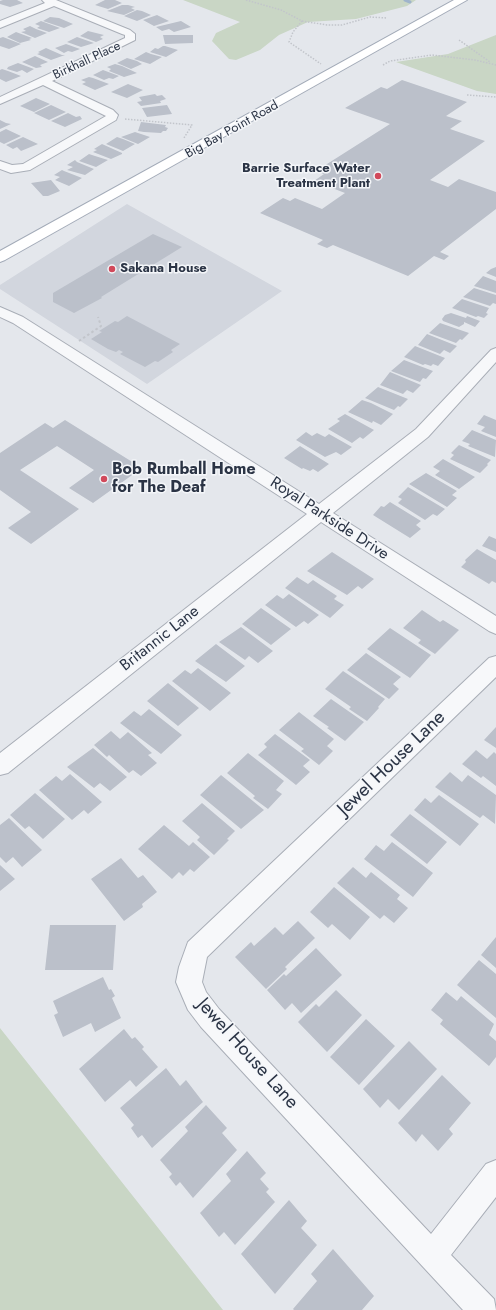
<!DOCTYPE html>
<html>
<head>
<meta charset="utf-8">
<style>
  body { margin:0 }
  canvas { display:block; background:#e4e7ec }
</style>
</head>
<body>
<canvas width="496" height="1310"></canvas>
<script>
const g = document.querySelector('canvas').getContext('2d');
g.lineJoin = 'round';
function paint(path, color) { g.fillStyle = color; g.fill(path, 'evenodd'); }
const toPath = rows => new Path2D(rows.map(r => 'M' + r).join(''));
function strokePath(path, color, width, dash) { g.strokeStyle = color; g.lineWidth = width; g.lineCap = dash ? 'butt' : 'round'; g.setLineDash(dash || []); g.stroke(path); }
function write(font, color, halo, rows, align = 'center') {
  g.font = font + ' Jost,sans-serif'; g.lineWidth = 3; g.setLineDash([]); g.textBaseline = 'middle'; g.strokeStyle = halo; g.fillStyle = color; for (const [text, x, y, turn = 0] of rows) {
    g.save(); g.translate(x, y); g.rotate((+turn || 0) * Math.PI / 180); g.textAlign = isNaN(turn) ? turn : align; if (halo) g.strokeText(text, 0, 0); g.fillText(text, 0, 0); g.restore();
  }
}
paint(toPath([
  [127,204,282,291,147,384,0,289,0,285]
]), '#d2d6de');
paint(toPath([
  [183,0,416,0,407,6,356,19,308,22,279,35,260,50,236,60,229,59,212,41,216,33,240,22],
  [496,35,496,94,477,91,396,62,448,54],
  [0,1028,223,1310,0,1310]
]), '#c9d6c5');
strokePath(toPath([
  [405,0,410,2]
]), '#9fb4cc', 3);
paint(toPath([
  [3,0,17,0,23,3,10,7,0,4,0,1],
  [105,0,115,0,122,3,108,9,95,5],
  [122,5,128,5,135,7,131,8,135,10,124,15,107,11],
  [137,10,142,11,151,15,137,21,124,16],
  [157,15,169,21,154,26,143,20],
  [50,17,59,18,73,24,64,28,43,21],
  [41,21,60,28,49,32,37,28,40,26,35,24],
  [181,21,191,27,174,32,169,29,162,31,156,27],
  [30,26,36,29,47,33,35,38,21,32,26,31,23,29],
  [88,31,104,35,100,37,103,39,96,42,80,36],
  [16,32,32,38,29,39,31,40,20,43,7,37],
  [163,35,193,35,193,43,165,44],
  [3,37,21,44,9,49,0,46,0,38],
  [77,37,94,43,81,47,67,42],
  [66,44,80,49,72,52,68,51,64,53,55,48],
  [163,46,165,46,178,50,166,57,150,52,155,48,158,49],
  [46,48,62,55,65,55,51,60,37,54,40,53,38,52],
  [146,52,151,54,162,57,150,64,134,59],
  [35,56,48,62,40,65,42,67,36,68,22,62],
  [127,58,137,61,142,64,131,69,117,63],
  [18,63,34,69,27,73,22,70,17,72,7,69,8,67],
  [115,64,122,66,137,73,124,77,109,71,111,69,107,67],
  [2,69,8,71,21,76,6,82,0,79,0,70],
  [103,70,119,76,113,79,109,78,104,80,93,75],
  [89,77,93,78,109,84,95,90,82,84,86,82,81,80],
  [402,80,467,102,446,116,462,121,450,129,485,141,430,180,448,187,459,179,496,192,496,209,440,252,449,256,444,260,434,256,408,276,333,245,327,248,317,244,323,240,260,213,283,198,290,201,295,198,322,209,345,193,314,181,324,174,316,171,390,124,345,108,381,87,387,89],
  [128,84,143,90,127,98,111,92],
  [155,94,157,96,162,95,166,99,160,101,161,103,141,106,137,102,142,101,139,97],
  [36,98,50,104,34,112,20,106],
  [51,105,66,112,49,120,34,113],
  [167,105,172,114,147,117,142,108],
  [68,113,76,117,80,116,82,119,65,127,51,121],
  [0,120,6,123,11,124,0,129],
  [141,122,166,125,165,127,168,128,166,131,163,131,161,133,144,132,138,131],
  [6,129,21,136,4,144,0,142,0,132],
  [135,132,150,137,138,144,121,137],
  [23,137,38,144,21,151,17,147,13,149,6,145],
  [117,137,123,139,135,144,123,151,106,144],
  [102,144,122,153,122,154,111,159,93,152,97,150,94,149],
  [89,154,95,156,108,160,96,167,79,161],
  [75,160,77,162,94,169,85,175,67,170,73,167,67,165],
  [62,170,64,171,82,178,69,186,55,180,60,177,54,175],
  [51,180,60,191,48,196,43,196,31,183],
  [153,234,182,247,101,297,102,298,74,313,53,302,53,293],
  [496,267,496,277,486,273,491,269],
  [483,276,496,281,496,293,474,286],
  [474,288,496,295,496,304,493,303,490,306,463,297],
  [462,299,489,308,486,313,488,314,484,318,478,316,476,317,452,308],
  [451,313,466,318,467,316,480,321,475,327,464,322,464,324,459,327,443,321,442,319,445,315],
  [127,316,180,344,171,350,173,352,158,362,155,361,145,367,120,354,123,352,119,350,116,352,108,349,91,339,102,332,99,331,115,321,118,322],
  [440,323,469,333,462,340,460,339,456,343,429,333],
  [427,334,457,346,450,353,444,350,440,354,418,345],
  [415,346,445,358,438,366,433,364,431,366,425,364,423,365,404,357],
  [404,360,433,371,426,379,423,378,420,382,391,371],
  [390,372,421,385,413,393,407,390,403,394,380,385],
  [378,387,408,399,400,407,398,406,394,410,365,398],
  [362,400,371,403,393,414,381,425,373,421,372,423,348,412],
  [345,414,374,430,363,439,360,437,352,443,328,429,340,421,337,419],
  [484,415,496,420,496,437,481,431,485,427,477,424],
  [65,420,142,468,93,503,69,488,94,470,57,446,20,470,79,509,31,544,8,528,31,512,0,490,0,453,45,423,53,428],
  [472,430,496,440,495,457,468,446,470,444,462,441],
  [306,432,312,436,317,433,325,437,329,434,352,447,341,455,336,452,325,457,296,440],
  [459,445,491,460,487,464,488,465,480,473,450,459,454,455,451,453],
  [300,446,329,464,318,472,313,469,310,471,303,468,302,469,284,458],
  [443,459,475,477,459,489,435,475,440,471,433,467],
  [426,473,457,491,452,495,457,498,447,507,409,484],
  [408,487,445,509,437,516,433,514,425,520,398,503,402,499,398,497],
  [390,502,421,521,416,525,421,529,410,538,373,515,381,506,384,507],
  [489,536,496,539,496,552,482,546],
  [477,549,496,560,496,583,492,581,489,584,461,567,466,562,465,560],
  [332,552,374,579,362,589,358,586,347,595,307,571],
  [297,577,308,584,313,580,337,596,334,599,344,605,330,618,285,588],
  [289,594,319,615,308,624,304,621,296,627,265,605,277,595,283,599],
  [261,608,291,629,271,645,242,624],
  [422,610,440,622,443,620,459,630,435,654,418,643,421,640,403,628],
  [241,627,273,651,258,663,249,656,245,660,219,642],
  [390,628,431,655,410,678,367,649],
  [216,644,245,666,226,682,195,661],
  [366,653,401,677,393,684,399,689,389,699,347,670],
  [198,668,231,693,210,711,172,681,185,670,191,674],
  [343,671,385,699,378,707,379,708,367,721,349,709,351,707,325,689],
  [168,683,199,708,178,726,147,701],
  [331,699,364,722,345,741,327,728,329,727,313,716],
  [149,709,182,735,161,754,120,723,134,711,141,716],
  [299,712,334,739,327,746,333,751,319,765,301,751,304,749,279,730],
  [496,727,496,748,484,740],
  [111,731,120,739,128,732,152,753,148,755,157,763,141,776,133,770,129,773,109,755,107,757,94,745],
  [275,734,310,760,303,766,310,772,296,785,258,755,267,747,264,744],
  [93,748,127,777,110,791,100,783,94,788,67,767],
  [476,750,487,759,494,752,496,754,496,786,483,776,481,778,462,764],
  [248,753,284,781,276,790,282,794,268,809,253,798,255,796,227,773],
  [450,772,462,782,468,775,496,795,495,824,483,815,480,818,435,787],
  [70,774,102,802,88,814,84,810,72,820,39,790,56,776,62,781],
  [221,775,264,810,241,829,200,795],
  [35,793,65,819,43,839,29,826,25,829,10,815],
  [439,795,479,824,460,846,414,810,425,798,431,803],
  [202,803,235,831,227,839,229,840,214,855,197,840,200,837,182,821],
  [410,814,447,842,427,864,390,835],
  [9,818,42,850,22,867,13,857,6,863,0,857,0,825],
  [164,825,189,846,193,842,210,857,194,872,190,869,183,876,179,872,172,879,138,849],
  [392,842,433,873,413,897,364,859,376,845,384,851],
  [121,858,138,878,143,875,157,892,142,904,143,907,124,921,91,879],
  [0,865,15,879,0,891],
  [353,867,366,878,371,872,400,895,397,899,408,908,394,923,384,915,380,919,337,883],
  [334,887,370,917,350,940,332,924,328,928,310,912],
  [298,921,315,938,285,967,287,969,266,989,235,957,251,942,254,946,275,927,283,935],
  [50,925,116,925,113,970,45,970],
  [496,937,496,968,481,955],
  [316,948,342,975,301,1013,292,1003,285,1010,267,990,284,974,286,976],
  [479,960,496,974,496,1018,457,985],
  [103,977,109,990,111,989,115,996,112,998,121,1018,95,1032,91,1023,63,1037,54,1015,58,1013,53,1001],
  [336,990,362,1015,327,1052,298,1022,316,1004,319,1007],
  [446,992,457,1001,461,996,494,1024,489,1035,496,1041,496,1057,489,1066,440,1024,443,1020,431,1010],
  [366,1019,395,1046,359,1085,330,1057],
  [124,1029,132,1039,135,1037,144,1047,142,1049,158,1067,136,1087,130,1080,105,1102,79,1069],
  [409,1041,437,1069,399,1110,388,1099,380,1108,363,1089],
  [166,1068,180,1086,186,1080,203,1102,152,1148,142,1135,138,1138,131,1128,134,1125,120,1108],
  [442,1075,471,1103,449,1129,453,1134,438,1151,422,1134,416,1142,398,1123],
  [206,1105,227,1128,222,1133,237,1150,193,1198,180,1182,176,1186,169,1177,172,1174,160,1160,188,1131,185,1127],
  [247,1151,266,1173,260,1179,269,1189,266,1192,275,1202,235,1245,224,1232,219,1237,200,1213,231,1181,226,1174],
  [289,1200,307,1221,301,1228,317,1245,275,1294,241,1254],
  [333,1249,374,1296,362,1310,294,1310,293,1309,317,1281,311,1274]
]), '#bbc0ca');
const street = toPath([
  [42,0,56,0,130,30,135,34,135,40,52,81,113,110,118,115,116,120,30,170,11,173,0,169,0,161,12,165,23,164,106,116,43,85,0,104,0,97,125,38,125,35,122,34,54,6,0,28,0,21,45,3,42,0],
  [0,307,23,317,319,504,416,429,491,350,496,348,496,362,428,437,333,513,496,616,496,634,489,631,321,522,8,773,0,775,0,753,307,514,13,323,0,317,0,307],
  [496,656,496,677,207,957,202,982,206,992,219,1009,431,1234,486,1164,496,1160,496,1197,451,1255,494,1299,496,1310,463,1310,201,1027,188,1010,176,982,179,967,188,942,489,658,496,656]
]);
const primary = toPath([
  [454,0,467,0,5,260,0,262,0,251,454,0]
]);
strokePath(street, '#a9aeb7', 2);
strokePath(primary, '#a3abb8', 2);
strokePath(toPath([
  [246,0,281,10,302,21,293,32,289,42,321,64],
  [302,21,327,25,342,25,370,17,387,18],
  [459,40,490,62],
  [383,65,390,61,432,55,475,60,496,65],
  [467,95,496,97],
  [125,119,192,125,184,138]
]), '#c2c5cb', 1.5, [1.5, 1.5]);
strokePath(toPath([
  [79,341,101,326,98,317]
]), '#c2c5cb', 2, [2.5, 2.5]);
paint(street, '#f7f8fa');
paint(primary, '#fff');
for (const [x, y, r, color] of [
  [378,176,4,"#d1495b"],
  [112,269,4,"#d1495b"],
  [104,479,4,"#d1495b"]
]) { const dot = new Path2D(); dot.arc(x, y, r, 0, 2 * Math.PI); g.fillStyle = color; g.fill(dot); strokePath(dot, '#f4f6f9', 1.5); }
write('13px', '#2b3445', '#f4f6f9', [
  ["Birkhall Place",87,61,-25],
  ["Big Bay Point Road",232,130,-29]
]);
write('bold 13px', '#2b3445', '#f4f6f9', [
  ["Barrie Surface Water",370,169],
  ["Treatment Plant",370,184],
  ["Sakana House",120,269,"left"]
], 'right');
write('bold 16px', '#2b3445', '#f4f6f9', [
  ["Bob Rumball Home",112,470],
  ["for The Deaf",112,488]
], 'left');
write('16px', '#2b3445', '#f4f6f9', [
  ["Royal Parkside Drive",329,519,33],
  ["Britannic Lane",160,639,-38]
]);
write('19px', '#2b3445', '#f4f6f9', [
  ["Jewel House Lane",392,764,-44],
  ["Jewel House Lane",247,1054,48]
]);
</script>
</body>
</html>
